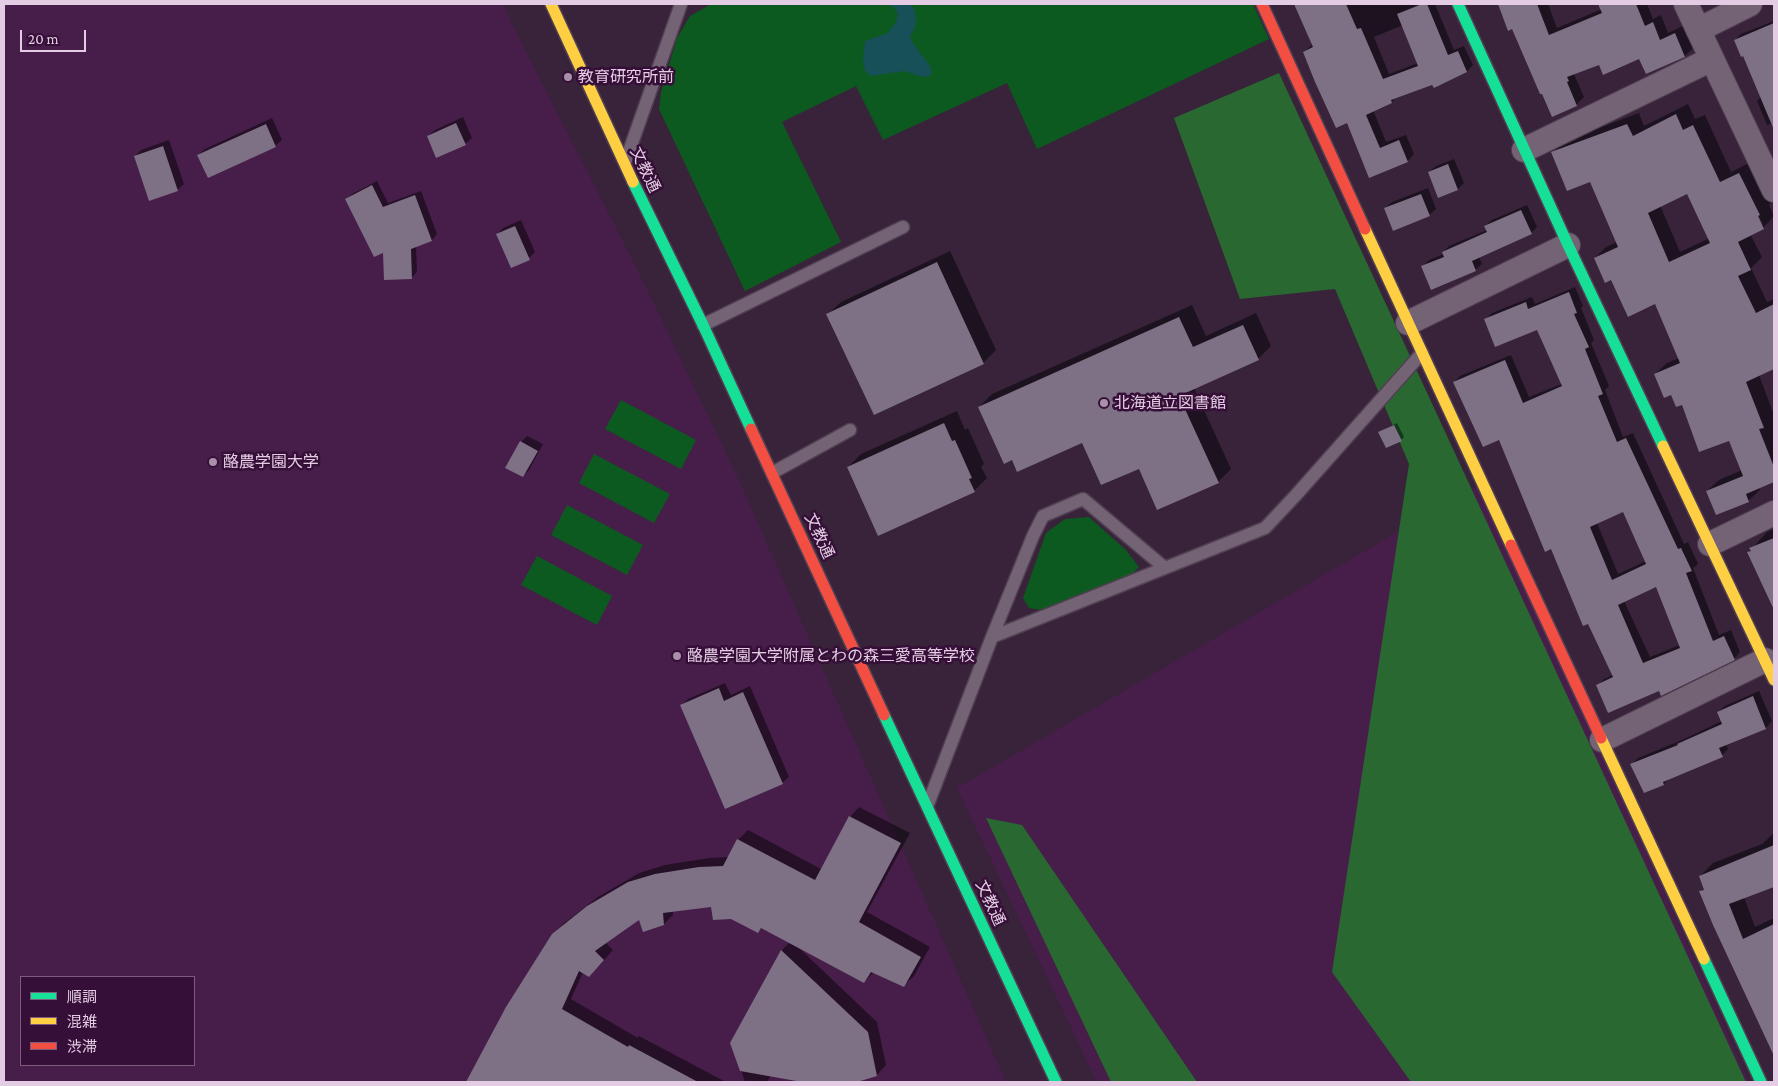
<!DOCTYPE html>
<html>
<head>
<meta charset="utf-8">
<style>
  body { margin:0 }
  #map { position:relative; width:1778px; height:1086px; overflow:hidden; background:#38233a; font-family:"Crimson Pro","Noto Sans JP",serif }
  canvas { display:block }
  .frame { position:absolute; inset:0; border:5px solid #e4cce4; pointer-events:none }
  .legend { position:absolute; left:20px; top:976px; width:175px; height:90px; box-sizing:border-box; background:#360f38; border:1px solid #7c5b7d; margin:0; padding:6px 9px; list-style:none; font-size:15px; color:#e4cce4 }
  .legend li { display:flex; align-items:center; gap:10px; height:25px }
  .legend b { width:25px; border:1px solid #7c5b7d }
  .scale { position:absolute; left:20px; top:30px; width:66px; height:22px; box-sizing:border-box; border:2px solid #e4cce4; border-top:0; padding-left:6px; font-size:15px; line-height:18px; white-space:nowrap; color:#e4cce4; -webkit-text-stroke:4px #360f38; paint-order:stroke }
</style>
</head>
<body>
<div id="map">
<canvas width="1778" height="1086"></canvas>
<div class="frame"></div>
<ul class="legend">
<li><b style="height:6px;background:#16e098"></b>順調</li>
<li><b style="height:6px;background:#ffcf43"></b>混雑</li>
<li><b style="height:6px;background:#f24e42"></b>渋滞</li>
</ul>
<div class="scale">20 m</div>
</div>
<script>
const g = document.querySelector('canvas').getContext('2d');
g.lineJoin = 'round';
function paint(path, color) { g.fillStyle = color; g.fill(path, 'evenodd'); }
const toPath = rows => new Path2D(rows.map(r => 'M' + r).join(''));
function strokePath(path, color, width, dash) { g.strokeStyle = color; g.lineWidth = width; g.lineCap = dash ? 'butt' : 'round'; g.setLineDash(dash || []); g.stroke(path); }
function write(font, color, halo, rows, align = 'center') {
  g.font = font + ' "Crimson Pro","Noto Sans JP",serif'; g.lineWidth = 5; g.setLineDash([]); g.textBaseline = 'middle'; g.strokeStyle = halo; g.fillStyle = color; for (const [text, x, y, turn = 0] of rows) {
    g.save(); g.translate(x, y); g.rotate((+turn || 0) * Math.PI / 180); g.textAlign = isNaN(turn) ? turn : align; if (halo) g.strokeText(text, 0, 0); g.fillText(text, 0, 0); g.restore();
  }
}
paint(toPath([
  [4,4,503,4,517,34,640,275,736,474,1006,1082,4,1082],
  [21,977,194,977,194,1065,21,1065],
  [1482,483,1749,1082,1097,1082,957,788]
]), '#471e4a');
paint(toPath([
  [711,4,1253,4,1269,39,1037,149,1007,83,883,140,856,86,782,122,841,242,745,291,659,109,661,92,677,38,690,16],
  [621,400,696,440,681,469,605,429],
  [594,454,670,494,654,523,579,483],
  [567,505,643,545,627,575,551,535],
  [1089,517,1126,550,1139,567,1132,574,1041,610,1029,608,1023,598,1046,533,1065,519],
  [537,556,612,596,597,625,521,585]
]), '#0c5a1f');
paint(toPath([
  [1279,73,1746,1082,1411,1082,1332,972,1409,464,1335,289,1240,299,1174,118],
  [986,818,1022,825,1197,1082,1111,1082]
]), '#296831');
paint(toPath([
  [886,4,910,4,914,9,916,19,915,28,910,36,912,42,930,66,932,73,928,77,919,76,904,71,871,76,865,71,863,59,865,41,888,33,896,22,898,14,894,7]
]), '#175058');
paint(toPath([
  [1296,4,1435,4,1454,50,1464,46,1473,65,1467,71,1434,86,1433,83,1397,96,1392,102,1373,110,1386,142,1406,135,1414,154,1408,161,1370,176,1347,121,1304,52,1313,44],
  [1403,25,1418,63,1389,74,1374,37],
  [1500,4,1548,4,1557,28,1602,9,1600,4,1647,4,1653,19,1661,15,1668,33,1683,26,1693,48,1685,56,1647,73,1640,57,1599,63,1574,74,1584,97,1577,104,1553,115,1513,28,1499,5],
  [1774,21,1774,129,1772,123,1767,125,1757,101,1761,97,1744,55,1735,40,1741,34],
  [1688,104,1695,119,1705,115,1731,172,1751,162,1771,203,1769,205,1774,216,1763,228,1750,234,1762,257,1751,268,1767,302,1774,299,1774,368,1759,375,1774,415,1774,481,1759,488,1760,490,1748,501,1707,491,1719,480,1742,470,1729,439,1682,403,1655,374,1667,363,1679,358,1656,302,1611,279,1595,258,1606,247,1617,242,1591,180,1553,153,1564,141,1639,113,1644,126],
  [1688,193,1710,238,1680,252,1660,205],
  [1756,210,1763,225,1761,225],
  [463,117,472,138,465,144,428,136,435,130],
  [272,118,282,140,275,146,198,155,205,149],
  [169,140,184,184,177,190,135,156,141,150],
  [1454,159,1464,183,1458,189,1439,196,1429,172,1436,166],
  [377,181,388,203,421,191,437,234,432,240,416,246,417,272,411,278,347,199,352,194],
  [1428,188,1436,209,1429,215,1385,208,1392,202],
  [1527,205,1537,227,1531,233,1479,257,1482,264,1475,270,1423,266,1429,260,1444,254,1443,252,1449,246,1487,230,1485,226,1492,220],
  [521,220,535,252,529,258,497,234,503,228],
  [950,251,996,350,983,363,874,413,828,314,841,302],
  [1575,287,1583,306,1581,308,1594,340,1591,343,1609,386,1605,390,1623,437,1633,433,1684,544,1688,542,1698,564,1693,568,1719,635,1731,630,1740,652,1734,659,1660,689,1598,685,1604,679,1613,675,1500,439,1454,382,1460,376,1511,355,1529,397,1562,384,1538,328,1486,319,1492,313,1532,297,1535,304],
  [1624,511,1646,561,1618,574,1597,523],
  [1657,586,1680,645,1650,657,1624,601],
  [1192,305,1206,336,1256,313,1271,346,1258,359,1194,388,1231,469,1218,482,1139,467,1083,441,1012,459,979,407,992,394],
  [957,411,965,430,968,428,984,464,981,467,987,478,974,491,848,467,861,454],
  [1397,423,1404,437,1401,440,1380,432],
  [527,436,543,444,529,470,523,476,521,442],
  [1774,529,1774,608,1748,553,1767,532],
  [725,683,731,695,750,686,789,777,782,783,681,706,688,699],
  [1759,691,1772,721,1766,728,1726,744,1728,749,1722,755,1670,777,1664,784,1632,764,1638,758,1682,740,1722,721,1718,712,1725,706],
  [859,807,910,833,867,912,930,947,914,976,904,985,874,972,864,982,799,948,877,1022,886,1065,877,1075,852,1082,809,1082,771,1075,767,1082,745,1082,732,1043,782,950,790,942,762,927,758,931,712,905,673,910,673,915,664,924,639,918,605,942,613,950,599,966,583,972,571,999,638,1038,639,1036,726,1082,468,1082,507,1007,553,934,563,924,598,897,639,873,665,865,709,858,729,857,738,840,748,830,821,869,850,817],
  [1774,833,1774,888,1773,886,1744,897,1755,927,1774,918,1774,1026,1764,1031,1701,892,1705,888,1700,876,1713,863,1762,844]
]), '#0007');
paint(toPath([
  [1294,4,1346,4,1357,29,1361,28,1383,79,1418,66,1397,14,1422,4,1427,4,1448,55,1458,51,1467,72,1434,88,1432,85,1391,100,1392,103,1366,115,1380,148,1399,140,1408,162,1369,178,1347,123,1336,128,1315,82,1303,52,1313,47],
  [1498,4,1537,4,1549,35,1602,13,1598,4,1636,4,1645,26,1653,22,1660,40,1675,33,1685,57,1646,74,1639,59,1603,75,1599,65,1567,77,1569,81,1567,82,1577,106,1552,117,1542,94,1540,94,1512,29,1508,31],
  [1774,23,1774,130,1743,56,1741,57,1734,40],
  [1676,114,1683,130,1693,125,1720,182,1739,173,1760,215,1758,216,1764,229,1738,242,1751,270,1738,276,1756,313,1774,304,1774,369,1746,382,1764,428,1759,429,1774,467,1774,482,1746,494,1749,502,1716,515,1706,491,1743,476,1729,441,1699,452,1682,405,1676,407,1671,395,1664,398,1654,374,1680,363,1655,304,1628,317,1611,280,1605,283,1594,258,1618,247,1590,182,1567,191,1551,152,1627,124,1633,136],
  [1687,194,1710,243,1669,262,1648,213],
  [456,123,466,145,436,158,427,136],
  [266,124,276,147,208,178,197,155],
  [163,146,178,191,149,201,134,156],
  [1448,164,1458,190,1438,198,1428,172],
  [372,185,383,207,415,195,432,241,411,249,412,279,384,280,383,253,374,257,345,199],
  [1421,194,1430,216,1393,231,1384,208],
  [1521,210,1532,234,1472,261,1476,271,1431,290,1421,266,1444,257,1442,252,1487,232,1484,226],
  [515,226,530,260,511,268,496,234],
  [937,262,984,364,874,415,826,314],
  [1569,292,1577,313,1574,314,1589,347,1585,349,1603,394,1598,396,1617,442,1626,438,1678,549,1681,548,1692,571,1686,573,1713,641,1724,636,1735,660,1663,695,1661,696,1659,691,1608,713,1596,685,1613,677,1588,624,1583,626,1551,549,1545,552,1499,440,1483,447,1453,382,1505,360,1523,403,1562,386,1537,330,1495,347,1484,319,1526,302,1528,309],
  [1623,512,1646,564,1612,580,1590,527],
  [1656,587,1680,648,1643,663,1618,605],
  [1179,317,1193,347,1243,325,1259,360,1179,396,1219,483,1157,510,1139,469,1101,485,1082,443,1017,472,1012,460,1004,464,978,407],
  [944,423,952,441,955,440,972,478,969,479,975,492,878,536,847,467],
  [1394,425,1402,441,1386,448,1378,432],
  [520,441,538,451,523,477,505,468],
  [1774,538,1774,610,1747,552,1751,551,1749,548],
  [719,688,724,701,743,692,783,784,725,809,680,705],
  [1753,696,1766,729,1719,748,1723,757,1663,782,1664,785,1644,793,1630,764,1678,745,1677,744,1722,724,1717,712],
  [849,816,901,843,859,922,921,957,904,987,871,972,864,983,761,928,758,933,731,919,713,920,711,907,663,913,664,925,643,932,639,920,595,951,604,960,589,977,579,971,562,1009,628,1047,629,1045,698,1082,466,1082,506,1007,552,934,587,906,628,882,655,874,699,867,723,866,737,839,815,880],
  [1774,845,1774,887,1729,904,1743,939,1774,924,1774,1056,1713,925,1699,891,1704,890,1699,876],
  [781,950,868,1032,877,1076,857,1082,802,1082,740,1071,730,1043]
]), '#7e7085');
const lane = toPath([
  [626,160,681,4],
  [703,325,903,227],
  [772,473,850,430],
  [992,637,1033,536,1043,516,1083,499,1165,568],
  [928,804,992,637,1265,528,1296,495,1422,353]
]);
const street = toPath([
  [1686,4,1774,190],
  [1698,30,1750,4],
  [1524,150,1712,59],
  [1408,323,1568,245],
  [1710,544,1774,513],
  [1602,740,1765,660]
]);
const fast = toPath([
  [1458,4,1568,245,1663,446],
  [633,182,703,325,751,429],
  [884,715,1056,1082],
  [1704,959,1761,1082]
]);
const slow = toPath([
  [551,4,633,182],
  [1365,229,1511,545],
  [1663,446,1774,680],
  [1601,738,1704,959]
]);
const jam = toPath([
  [1262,4,1365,229],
  [751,429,884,715],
  [1511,545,1601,738]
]);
strokePath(lane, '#513f52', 15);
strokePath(street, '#513f52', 26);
strokePath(fast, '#513f52', 14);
strokePath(slow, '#513f52', 14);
strokePath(jam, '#513f52', 14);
strokePath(lane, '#746375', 12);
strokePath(street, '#746375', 24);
strokePath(fast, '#16e098', 11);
strokePath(slow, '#ffcf43', 11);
strokePath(jam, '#f24e42', 11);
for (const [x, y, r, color] of [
  [568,77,5,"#a891a8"],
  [1104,403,5,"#a891a8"],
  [213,462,5,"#a891a8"],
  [677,656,5,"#a891a8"]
]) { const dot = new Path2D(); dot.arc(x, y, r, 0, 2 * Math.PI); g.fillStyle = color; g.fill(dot); strokePath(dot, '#360f38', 2); }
write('16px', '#e4cce4', '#360f38', [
  ["教育研究所前",578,77],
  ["北海道立図書館",1114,403],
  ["酪農学園大学",223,462],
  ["酪農学園大学附属とわの森三愛高等学校",687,656]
], 'left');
write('16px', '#e4cce4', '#360f38', [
  ["文教通",645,170,64],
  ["文教通",819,536,65],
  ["文教通",990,903,65]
]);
</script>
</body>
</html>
